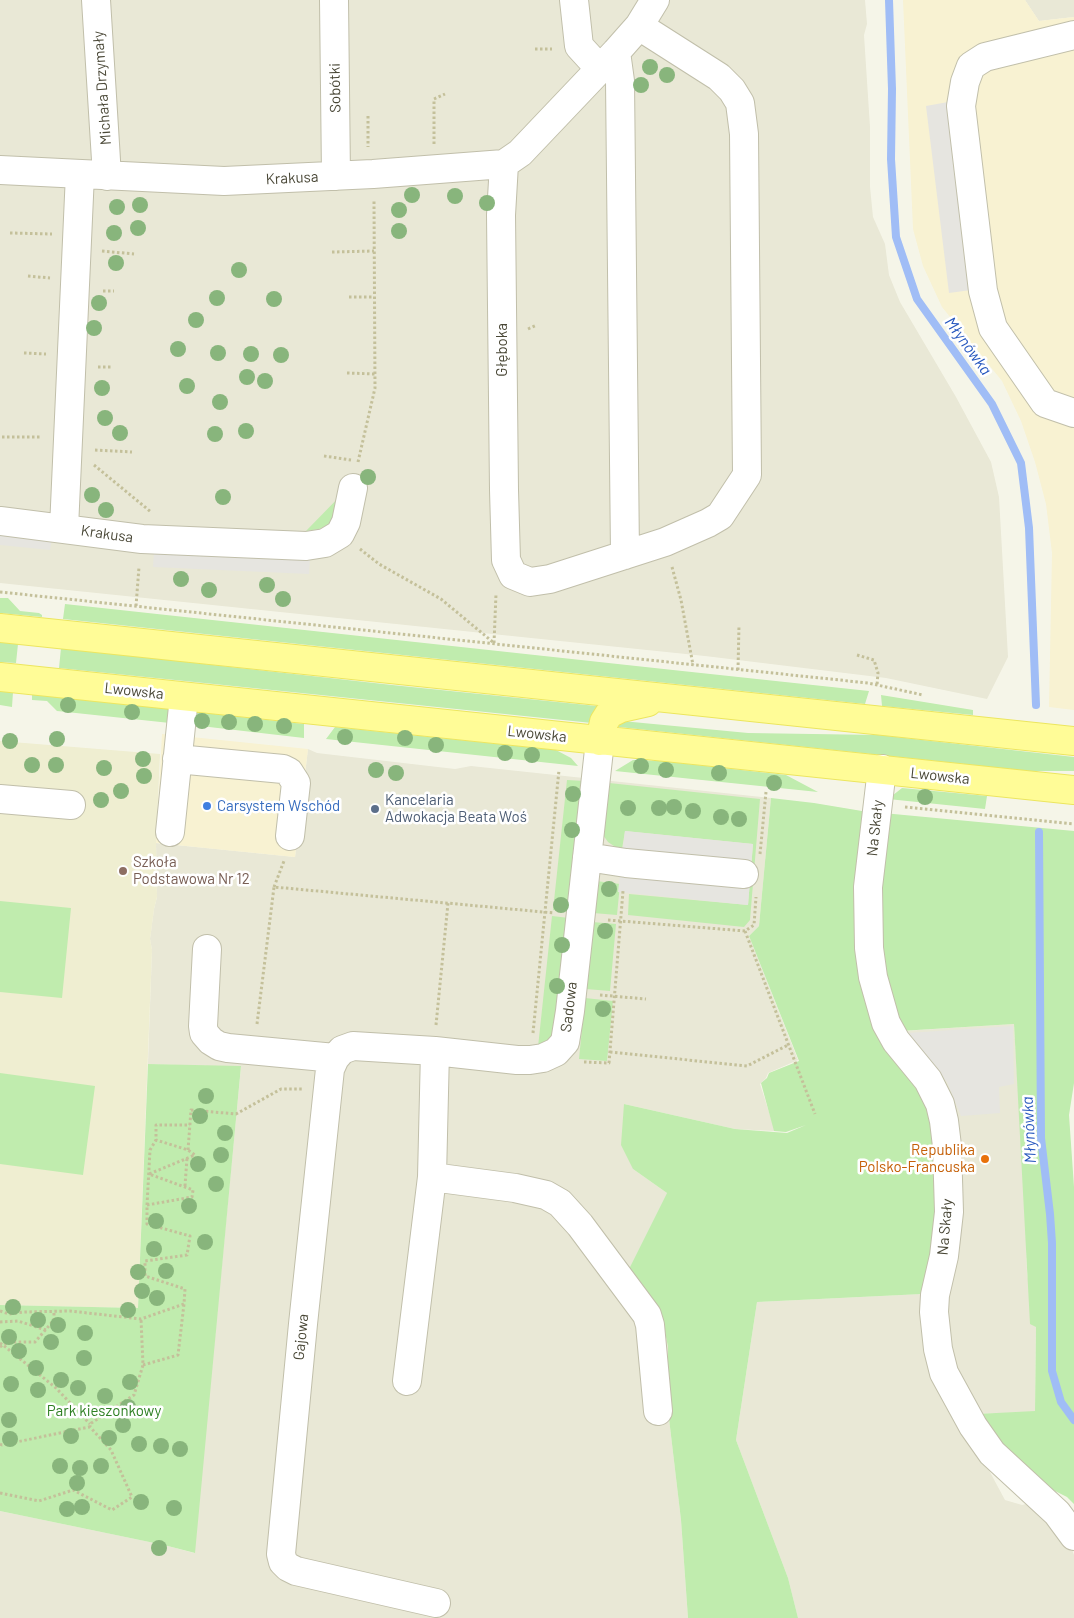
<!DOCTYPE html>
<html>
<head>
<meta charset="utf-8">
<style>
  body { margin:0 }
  canvas { display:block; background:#f5f5e8 }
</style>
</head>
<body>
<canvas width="1074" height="1618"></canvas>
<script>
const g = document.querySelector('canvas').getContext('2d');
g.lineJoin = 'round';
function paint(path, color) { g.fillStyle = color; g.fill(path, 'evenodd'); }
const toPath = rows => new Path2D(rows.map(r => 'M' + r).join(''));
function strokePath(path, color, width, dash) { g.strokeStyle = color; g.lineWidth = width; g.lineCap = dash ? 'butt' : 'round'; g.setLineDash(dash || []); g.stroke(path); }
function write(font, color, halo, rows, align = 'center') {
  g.font = font + ' Barlow,sans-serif'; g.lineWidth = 5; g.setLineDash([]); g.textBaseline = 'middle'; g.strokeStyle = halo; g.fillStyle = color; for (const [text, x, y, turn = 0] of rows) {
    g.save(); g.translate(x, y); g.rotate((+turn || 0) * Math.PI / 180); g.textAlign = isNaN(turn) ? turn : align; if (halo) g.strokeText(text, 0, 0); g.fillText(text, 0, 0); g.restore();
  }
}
paint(toPath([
  [0,0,865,0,867,24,864,35,870,127,870,187,873,217,885,244,889,275,900,302,956,397,991,462,999,497,1008,657,987,699,886,678,705,656,0,583],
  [1025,0,1074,0,1074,17,1039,21],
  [308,749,317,753,455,769,471,766,771,798,759,926,749,936,798,1060,768,1073,766,1078,760,1084,775,1131,735,1129,624,1104,633,1169,667,1193,627,1273,658,1316,665,1332,668,1347,668,1410,681,1520,688,1618,0,1618,0,1511,164,1545,194,1553,241,1067,148,1064,152,950,150,939,154,909,157,897,156,843,295,857],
  [1014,1024,1025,1207,1027,1273,1036,1327,1035,1412,977,1414,955,1369,903,1031],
  [922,1294,984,1461,1005,1500,1022,1505,1030,1503,1071,1547,1074,1555,1074,1618,798,1618,788,1578,736,1440,757,1302]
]), '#e9e8d6');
paint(toPath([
  [903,0,1025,0,1039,21,1074,17,1074,710,1049,707,1052,553,1046,504,1035,462,1021,421,1002,381,942,307,923,266,913,229],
  [162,734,308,749,295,857,156,843]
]), '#f8f2d2');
paint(toPath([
  [0,741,160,754,156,843,157,897,154,909,150,939,152,950,138,1308,0,1305]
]), '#efeed1');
paint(toPath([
  [347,489,332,523,319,529,306,531],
  [0,598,8,598,20,611,39,613,42,615,42,617,0,613],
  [65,604,673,670,869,691,865,704,63,619],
  [0,642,18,644,16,663,0,662],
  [61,648,392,685,606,707,592,723,59,668],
  [0,691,13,692,12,707,0,705],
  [32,694,168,708,170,723,57,711,47,701,32,700],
  [881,695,973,710,973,715,882,706],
  [196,712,304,724,304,738,192,725],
  [622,721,748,733,878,735,1074,757,1074,771,1030,771,619,727,617,724],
  [335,727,556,750,571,758,578,766,326,739],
  [633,760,661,761,786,775,818,792,615,771],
  [567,780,585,781,570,912,553,910],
  [609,783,760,799,750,920,744,927,628,915,629,894,748,905,753,844,625,831,622,849,617,848,608,842,603,835],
  [902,788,987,796,985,809,888,799],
  [771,798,814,803,868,812,862,918,922,1094,934,1124,938,1234,922,1294,757,1302,736,1440,788,1578,798,1618,688,1618,681,1520,668,1410,668,1347,665,1332,658,1316,627,1273,667,1193,633,1169,621,1145,624,1104,735,1129,787,1133,806,1125,786,1132,774,1131,761,1083,767,1078,769,1073,799,1061,749,936,759,926],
  [883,813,1074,831,1074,1083,1069,1115,1074,1187,1074,1504,1067,1497,1047,1487,1004,1449,977,1414,1035,1411,1036,1327,1030,1324,1014,1024,900,1031,879,976],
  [596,881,620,884,617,915,593,913],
  [0,901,71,908,62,998,0,992],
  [552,916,569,918,558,1027,551,1039,538,1047],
  [592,922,616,924,610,991,586,989],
  [585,998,613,1001,607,1061,579,1059],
  [148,1064,241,1066,195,1553,164,1545,0,1511,0,1305,138,1308],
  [0,1073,95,1086,83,1175,0,1164]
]), '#c0ecae');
paint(toPath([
  [948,102,971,290,949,293,926,106],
  [0,533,52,538,50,550,0,545],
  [154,550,310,557,309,574,153,567],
  [625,831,753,844,748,905,618,892],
  [1013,1026,1014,1084,999,1087,1000,1113,961,1116,947,1082,907,1033]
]), '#e6e5e0');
strokePath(toPath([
  [889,0,892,89,891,159,896,237,917,299,992,404,1021,463,1029,528,1036,705],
  [1039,832,1041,1138,1050,1214,1052,1243,1052,1371,1061,1402,1074,1420]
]), '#a0bdf6', 8);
const minor = toPath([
  [96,0,107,176],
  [334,0,336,176],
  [574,0,579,46,600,69],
  [1074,35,985,57,971,66,965,82,961,106,983,291,993,328,1045,403,1074,413],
  [616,52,620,81,625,555],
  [504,164,501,215,504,490,506,560,513,575,530,582,550,579,665,542,708,523,720,516,747,475,744,134,740,103,732,90,719,77,639,26],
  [504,164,520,153,616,52,639,26,655,0],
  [0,170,224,181,373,174,504,164],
  [0,521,142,539,306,546,325,543,340,534,346,522,353,488],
  [64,528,80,174],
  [177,759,283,769,289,772,296,783,290,836],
  [882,769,868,887,869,948,873,977,886,1023,896,1041,928,1080,940,1104,944,1121,947,1146,949,1212,944,1256,935,1295,934,1312,938,1349,944,1373,973,1426,992,1453,1057,1513,1074,1536],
  [0,799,71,805],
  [170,832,184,697],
  [587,857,626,863,744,874],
  [207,949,203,1026,204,1033,211,1041,219,1046,228,1048,335,1058],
  [435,1051,353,1046,342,1050,335,1058,330,1069,303,1324,281,1554,283,1562,288,1567,296,1571,436,1603],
  [432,1177,515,1188,546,1195,560,1203,580,1225,647,1315,650,1325,658,1411],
  [407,1381,432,1177,435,1051,517,1060,530,1060,543,1058,556,1052,565,1042,570,1011,600,741]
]);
const major = toPath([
  [0,628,1074,741],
  [0,677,1074,790],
  [600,741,604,722,609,714,621,708,648,702]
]);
strokePath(minor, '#c1bfaa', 30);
strokePath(major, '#ece65f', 30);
strokePath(toPath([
  [535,49,552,49],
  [368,116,368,147],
  [434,144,434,99,445,94],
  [10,233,52,234],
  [102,251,134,254],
  [332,252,374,251],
  [28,276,50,278],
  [103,291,114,291],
  [349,297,374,297],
  [528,329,537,325],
  [24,353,46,354],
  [98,367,112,367],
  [347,373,375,374],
  [2,437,41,437],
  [95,450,132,452],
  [324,456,351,460],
  [358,462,375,388,374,201],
  [94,465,151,512],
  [360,549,379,564,441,599,494,643],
  [672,567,681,600,693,665],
  [0,592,868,683,923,695],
  [136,606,139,567],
  [494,643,496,594],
  [857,655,874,660,878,673,877,685],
  [738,670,739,625],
  [905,807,1074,824],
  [760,854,766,792],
  [274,887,284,861],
  [608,920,745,931,754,925,756,897],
  [745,931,815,1114],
  [600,995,646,999],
  [257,1024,274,887,554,913],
  [436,1025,448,903],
  [533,1033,559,770],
  [610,1052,747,1066,788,1045],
  [584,1062,609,1063,623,891],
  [188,1150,191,1110,236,1114,281,1089,302,1089],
  [185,1186,187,1158],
  [147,1205,150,1150,156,1140],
  [0,1311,9,1314,24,1312,70,1311,141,1319,184,1304,185,1289,145,1276,145,1261,187,1255,190,1236,147,1224,147,1205,192,1197,193,1190,149,1174,195,1155,188,1150,156,1140,156,1125,190,1125],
  [0,1322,18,1321,46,1330],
  [0,1343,3,1345,9,1342,35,1342,54,1320,54,1311],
  [0,1347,3,1345,56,1388,90,1424],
  [143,1365,178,1355,184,1304],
  [0,1444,2,1445,89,1427],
  [0,1493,39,1501,73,1490,112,1510,132,1497,111,1450,90,1427,90,1424,134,1395,143,1365,141,1319]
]), '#c4c09a', 3, [2.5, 2.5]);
strokePath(minor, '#fff', 28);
strokePath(major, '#fffc97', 28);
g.fillStyle = '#88b57c';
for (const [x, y] of [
  [650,67],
  [667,75],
  [641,85],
  [412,195],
  [455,196],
  [487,203],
  [140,205],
  [117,207],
  [399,210],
  [138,228],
  [399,231],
  [114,233],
  [116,263],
  [239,270],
  [217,298],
  [274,299],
  [99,303],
  [196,320],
  [94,328],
  [178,349],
  [218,353],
  [251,354],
  [281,355],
  [247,377],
  [265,381],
  [187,386],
  [102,388],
  [220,402],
  [105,418],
  [246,431],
  [120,433],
  [215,434],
  [368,477],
  [92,495],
  [223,497],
  [106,510],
  [181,579],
  [267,585],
  [209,590],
  [283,599],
  [68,705],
  [132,712],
  [202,721],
  [229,722],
  [255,724],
  [284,726],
  [345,737],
  [405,738],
  [57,739],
  [10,741],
  [436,745],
  [505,753],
  [532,755],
  [143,759],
  [32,765],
  [56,765],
  [641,766],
  [104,768],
  [376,770],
  [666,770],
  [396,773],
  [719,773],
  [144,776],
  [774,783],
  [121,791],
  [573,794],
  [925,797],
  [101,800],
  [674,807],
  [628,808],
  [659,808],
  [693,811],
  [721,817],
  [739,819],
  [572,830],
  [609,889],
  [561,905],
  [605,931],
  [562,945],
  [557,986],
  [603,1009],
  [206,1096],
  [200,1116],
  [225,1133],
  [221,1155],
  [198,1164],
  [216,1184],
  [189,1206],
  [156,1221],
  [205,1242],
  [154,1249],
  [166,1271],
  [138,1272],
  [142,1291],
  [157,1298],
  [13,1307],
  [128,1310],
  [38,1320],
  [58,1325],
  [85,1333],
  [9,1337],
  [51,1342],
  [19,1351],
  [84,1358],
  [36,1368],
  [61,1380],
  [130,1382],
  [11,1384],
  [78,1388],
  [38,1390],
  [105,1396],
  [128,1407],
  [9,1420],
  [123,1425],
  [71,1436],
  [109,1438],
  [10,1439],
  [139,1444],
  [161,1446],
  [180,1449],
  [60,1466],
  [101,1466],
  [80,1468],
  [77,1483],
  [141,1502],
  [82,1507],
  [174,1508],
  [67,1509],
  [159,1548]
]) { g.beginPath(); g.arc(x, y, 8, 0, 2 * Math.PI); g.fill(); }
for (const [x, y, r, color] of [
  [207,806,5,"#3f7fe0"],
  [375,809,5,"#5c6f8a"],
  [123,871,5,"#8d6e63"],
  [985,1159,5,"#e8710a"]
]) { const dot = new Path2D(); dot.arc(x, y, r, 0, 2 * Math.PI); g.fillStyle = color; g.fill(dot); strokePath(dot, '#fff', 2); }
write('15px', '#494736', '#fff', [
  ["Michała Drzymały",102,88,-94],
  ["Sobótki",335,88,-91],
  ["Krakusa",292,178,-3],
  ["Głęboka",502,350,-90],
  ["Krakusa",107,534,8],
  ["Lwowska",134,691,6],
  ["Lwowska",537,734,6],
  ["Lwowska",940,776,6],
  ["Na Skały",875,828,-84],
  ["Sadowa",569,1007,-83],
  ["Na Skały",945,1227,-85],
  ["Gajowa",301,1337,-84]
]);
write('15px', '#4e5e75', '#fff', [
  ["Kancelaria",385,800],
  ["Adwokacja Beata Woś",385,817]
], 'left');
write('15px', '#366cbe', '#fff', [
  ["Carsystem Wschód",217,806]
], 'left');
write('15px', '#785e54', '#fff', [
  ["Szkoła",133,862],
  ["Podstawowa Nr 12",133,879]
], 'left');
write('15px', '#c56008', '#fff', [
  ["Republika",975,1150],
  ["Polsko-Francuska",975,1167]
], 'right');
write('15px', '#2f8024', '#fff', [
  ["Park kieszonkowy",104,1411]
]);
write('italic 16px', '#2657be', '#fff', [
  ["Młynówka",968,346,54],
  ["Młynówka",1029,1130,-93]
]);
</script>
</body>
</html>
